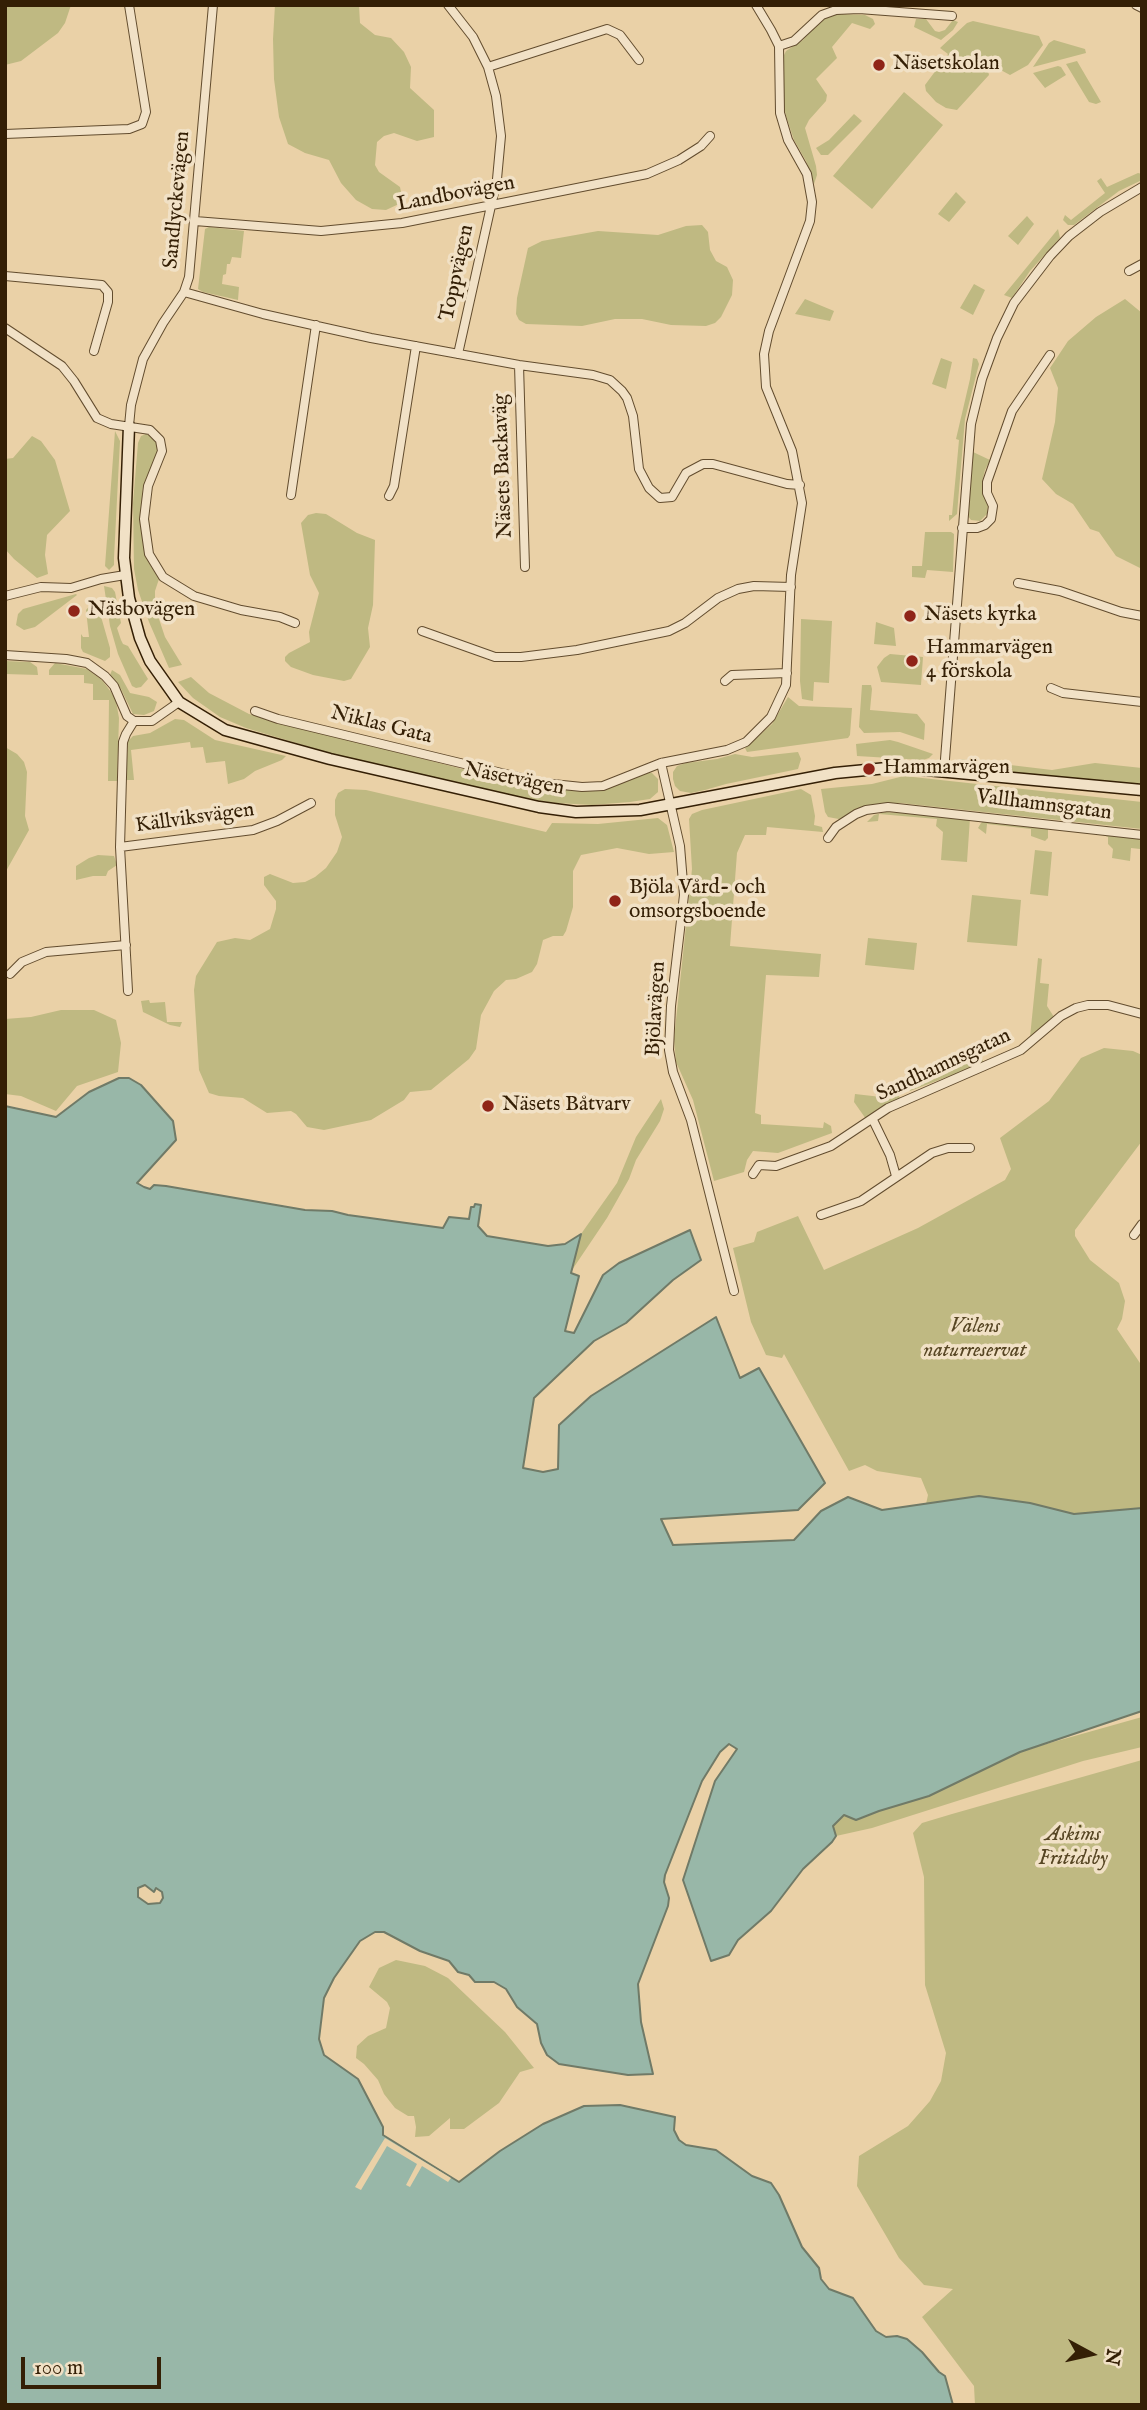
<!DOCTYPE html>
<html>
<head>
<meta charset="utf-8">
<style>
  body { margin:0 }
  #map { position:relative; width:1147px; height:2410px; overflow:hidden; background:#ead1a7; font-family:"IM FELL English",serif }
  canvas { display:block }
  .frame { position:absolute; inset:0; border:7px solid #341f05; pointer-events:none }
  .north { position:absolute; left:1056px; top:2319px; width:70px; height:70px; -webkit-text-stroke:5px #f1e1c6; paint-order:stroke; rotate:98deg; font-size:19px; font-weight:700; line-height:28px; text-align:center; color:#341f05 }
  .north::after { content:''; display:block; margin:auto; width:24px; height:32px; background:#341f05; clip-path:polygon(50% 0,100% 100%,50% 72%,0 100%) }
  .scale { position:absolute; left:21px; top:2357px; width:140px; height:32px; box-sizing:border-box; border:4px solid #341f05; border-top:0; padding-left:9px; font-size:21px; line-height:24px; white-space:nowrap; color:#341f05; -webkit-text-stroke:5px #f1e1c6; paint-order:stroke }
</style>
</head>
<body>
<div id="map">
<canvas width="1147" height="2410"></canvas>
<div class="frame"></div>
<div class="north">N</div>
<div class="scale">100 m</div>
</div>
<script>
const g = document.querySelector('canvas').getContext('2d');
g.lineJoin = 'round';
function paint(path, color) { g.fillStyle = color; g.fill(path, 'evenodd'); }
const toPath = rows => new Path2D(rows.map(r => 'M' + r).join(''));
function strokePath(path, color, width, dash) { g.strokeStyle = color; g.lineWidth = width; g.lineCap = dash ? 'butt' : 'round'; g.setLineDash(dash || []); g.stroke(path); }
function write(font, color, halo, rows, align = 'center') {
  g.font = font + ' "IM FELL English",serif'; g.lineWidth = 7; g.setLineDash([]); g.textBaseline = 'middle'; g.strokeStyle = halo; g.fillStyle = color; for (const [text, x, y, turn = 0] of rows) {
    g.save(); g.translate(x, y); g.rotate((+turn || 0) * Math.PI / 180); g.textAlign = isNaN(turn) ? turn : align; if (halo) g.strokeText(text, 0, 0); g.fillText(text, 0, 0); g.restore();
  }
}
paint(toPath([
  [5,5,71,5,65,23,58,33,21,61,5,65],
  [275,5,359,5,360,23,375,35,391,38,404,52,411,67,410,88,434,110,434,137,417,141,394,133,384,136,377,142,375,165,379,172,400,187,402,197,401,203,386,210,372,209,356,200,341,183,329,160,305,153,288,144,279,117,274,79,273,39],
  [838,14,865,15,873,19,875,24,870,29,852,23,832,47,837,58,816,79,827,95,826,101,809,120,805,128,816,166,817,175,814,184,806,161,794,140,786,116,783,102,784,55,786,51,803,40,816,25,826,18],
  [916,19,926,19,935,31,939,32,945,30,953,20,958,22,953,30,941,40,914,27],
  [973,21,1039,36,1043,45,1028,65,1010,75,986,62,989,75,957,110,946,108,936,102,926,91,925,85,948,54,940,48,967,23],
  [1054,40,1085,49,1086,53,1033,67,1049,43],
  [1077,61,1101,102,1096,104,1089,102,1066,64],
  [1058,66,1061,67,1066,75,1045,88,1033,73],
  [904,92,943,125,872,209,833,176],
  [854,114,862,121,828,155,821,155,816,148,829,140],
  [1138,173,1142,174,1142,180,1119,191,1074,225,1068,225,1063,220,1065,215,1071,220,1105,193,1097,181,1101,178,1107,187],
  [956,192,966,202,949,222,938,214],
  [1027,216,1034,224,1018,245,1008,236],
  [702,225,708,232,710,250,716,261,727,267,733,280,732,295,721,317,715,323,706,326,671,325,642,319,615,319,582,326,526,324,519,320,516,314,517,298,528,248,542,241,598,231,658,235,686,226],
  [209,227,244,231,241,258,232,257,230,264,227,264,226,274,223,275,222,284,239,287,238,300,203,292,198,289,205,229],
  [1058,229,1060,238,1030,271,1012,298,1004,295],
  [974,284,985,290,973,315,960,308],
  [805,299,834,311,830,321,795,314],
  [1125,299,1142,313,1142,569,1116,556,1099,532,1090,529,1073,504,1056,494,1042,479,1055,422,1058,388,1050,368,1068,341,1096,317],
  [941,358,952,362,946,389,932,384],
  [973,358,977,359,979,364,965,419,957,514,949,521,949,515,952,515,956,473,959,440,956,439,970,379],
  [115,431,120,441,114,558,114,565,109,570,105,566],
  [146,434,156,438,158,450,143,486,140,522,146,558,159,579,155,591,155,607,165,637,182,665,169,668,149,622,138,590,134,569,133,503,138,443,141,436],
  [32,436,41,441,55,460,70,511,47,535,45,555,48,574,37,578,14,559,5,549,5,459,13,458],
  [973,452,990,460,985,470,982,482,988,506,987,514,980,521,971,520,968,516],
  [316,513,326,514,357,533,375,540,373,605,368,628,370,647,351,679,344,681,313,675,291,667,285,661,285,657,289,653,310,642,309,632,319,593,310,575,301,523,308,515],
  [925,532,951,532,954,534,953,572,927,570,925,578,912,577,912,566,922,566],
  [104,586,112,588,115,592,121,623,117,628,121,640,123,644,128,646,148,679,141,687,136,688,132,686,118,654,110,626],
  [76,594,77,595,35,627,24,630,16,625,18,614,23,609],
  [96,599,110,648,110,657,105,661,83,652,81,648,81,634,83,637,89,637,86,610],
  [801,619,832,621,829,683,814,682,813,701,802,699,800,681],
  [876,622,894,628,896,646,874,644],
  [890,654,923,657,921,685,881,682,877,667,884,658],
  [5,661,30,662,37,667,38,675,5,674],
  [55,663,87,669,102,680,111,692,116,701,119,718,117,781,108,781,109,700,93,700,93,684,84,683,84,675,49,675,49,670],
  [112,670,120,675,130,693,149,697,157,702,154,711,144,715,133,714,121,689,110,675],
  [191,677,209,693,249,714,478,773,549,788,598,791,610,788,647,772,652,773,658,779,658,792,650,799,630,802,592,805,557,803,527,799,343,757,246,728,220,717,193,698,178,682],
  [862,685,871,685,872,689,870,710,917,714,925,724,924,740,900,732,864,733,859,727],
  [788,697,799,706,852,708,850,735,848,738,747,752,745,748,772,724],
  [175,719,184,720,215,740,286,756,282,760,255,771,244,779,228,784,225,761,206,763,203,747,191,748,190,742,131,750,134,780,126,780,128,741,133,736,150,733],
  [890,740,898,742,933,754,929,758,923,760,857,756,856,744],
  [5,747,17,754,24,762,27,772,25,816,29,830,5,873],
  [798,752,801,759,798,769,726,784,705,790,691,793,680,791,675,786,673,779,673,772,677,766,686,763,717,759,735,754,752,757],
  [960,759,1052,770,1095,763,1142,768,1142,784,993,771,975,767],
  [904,776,1142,802,1142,829,900,803,882,805,844,820,828,817,825,812,821,789,872,784],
  [345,789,366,790,546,832,552,823,598,824,658,818,667,825,674,852,649,854,617,848,581,855,573,871,573,907,566,931,563,936,553,936,543,940,537,964,532,972,516,979,506,980,494,991,481,1015,476,1049,469,1059,431,1090,410,1092,404,1100,371,1120,324,1130,307,1127,296,1114,291,1111,267,1113,243,1098,219,1096,209,1093,199,1070,194,990,196,976,217,942,235,938,250,940,270,929,276,909,276,901,264,885,264,877,270,874,293,883,305,882,315,877,326,868,337,852,342,837,335,815,335,800,338,793],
  [801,789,811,795,815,816,814,825,822,827,823,832,767,827,766,835,745,835,737,853,730,946,821,954,819,977,766,975,755,1113,761,1115,761,1124,823,1128,824,1122,831,1126,832,1133,778,1153,753,1151,747,1160,744,1172,714,1181,693,1100,676,1062,674,1039,692,869,689,819,692,814,702,810],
  [886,812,970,818,967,862,941,860,943,832,936,826,937,819,879,814,878,821,867,822,874,815],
  [985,820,1045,826,1048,829,1048,838,1045,841,1031,836,1031,829,987,824,986,834,978,828,981,823],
  [1100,834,1139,838,1142,846,1140,849,1131,848,1130,861,1112,858,1113,849,1108,844,1108,837],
  [1035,850,1052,852,1048,896,1030,894],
  [98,855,114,856,117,865,108,871,106,876,93,876,76,880,76,866,89,858],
  [972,895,1021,900,1017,946,967,942],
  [868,938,917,943,914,970,865,965],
  [1038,958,1042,959,1040,983,1049,984,1047,1006,1054,1017,1030,1037],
  [149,1000,150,1003,165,1002,167,1022,182,1022,180,1027,170,1025,143,1012,141,1001],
  [61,1010,94,1010,116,1020,121,1043,118,1072,77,1086,56,1111,21,1096,5,1094,5,1019,31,1017],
  [1104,1048,1133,1051,1142,1055,1142,1141,1075,1230,1075,1236,1090,1260,1119,1283,1125,1301,1122,1319,1117,1329,1142,1366,1142,1711,1039,1746,1142,1717,1142,1747,1083,1761,872,1828,836,1836,832,1826,844,1815,856,1820,928,1495,921,1478,877,1471,865,1465,849,1471,784,1354,782,1358,766,1355,751,1322,733,1248,754,1242,757,1232,798,1216,824,1270,918,1228,1005,1180,1011,1169,1000,1138,1049,1101,1081,1058],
  [973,1055,981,1057,984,1063,910,1091,908,1089,915,1086,915,1080,911,1081,912,1074,936,1076,945,1059,972,1062],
  [891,1091,898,1094,901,1100,866,1119,854,1102,855,1094,890,1098],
  [661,1099,664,1109,660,1121,636,1160,629,1179,607,1218,570,1273,581,1234,617,1183,636,1137],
  [1142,1760,1142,2405,975,2405,974,2386,922,2317,953,2289,924,2285,899,2258,857,2186,859,2156,908,2126,930,2101,941,2081,946,2053,925,1985,924,1877,913,1833,922,1823,952,1814],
  [396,1960,425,1966,448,1978,505,2032,534,2068,520,2072,499,2103,464,2129,450,2129,450,2118,429,2136,415,2137,416,2127,414,2116,408,2116,395,2108,384,2094,378,2080,364,2064,356,2058,357,2046,368,2036,386,2028,390,2008,387,2002,369,1987,379,1968]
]), '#bfb982');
const water = toPath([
  [119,1078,129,1078,141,1085,173,1121,176,1140,137,1183,144,1187,150,1189,154,1185,166,1186,305,1210,332,1211,348,1215,443,1228,449,1217,469,1219,471,1207,474,1207,475,1204,481,1205,478,1226,487,1236,548,1246,565,1244,581,1234,571,1273,579,1276,565,1331,574,1333,603,1275,619,1263,690,1230,701,1260,673,1280,626,1323,594,1341,534,1398,523,1468,543,1472,558,1469,559,1425,591,1396,716,1317,740,1378,759,1368,825,1483,798,1510,661,1519,673,1545,794,1540,821,1511,848,1497,882,1510,979,1496,1030,1503,1074,1514,1142,1508,1142,1711,1020,1752,929,1796,879,1811,856,1820,844,1815,833,1826,836,1836,832,1842,803,1869,771,1911,738,1940,729,1955,711,1961,683,1880,715,1781,737,1749,729,1744,720,1752,702,1781,665,1875,664,1882,669,1898,668,1906,638,1984,641,2022,653,2074,628,2075,559,2064,547,2055,541,2043,537,2024,517,2007,506,1989,494,1982,475,1982,469,1975,458,1972,449,1961,420,1951,384,1932,375,1932,360,1941,334,1978,324,1998,319,2039,324,2055,358,2079,383,2127,383,2135,459,2182,500,2151,543,2124,584,2106,620,2105,675,2117,674,2130,679,2140,686,2145,716,2150,752,2176,771,2183,779,2195,802,2247,819,2268,821,2279,829,2289,853,2298,876,2331,886,2337,897,2336,907,2339,922,2352,939,2372,945,2376,953,2405,5,2405,5,1106,56,1117,89,1092,119,1078],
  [145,1885,154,1892,156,1888,162,1892,163,1898,160,1903,148,1904,138,1897,138,1888,145,1885]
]);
paint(water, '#98b7a8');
strokePath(water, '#707a67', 2);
paint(toPath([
  [385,2138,451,2178,448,2182,422,2166,410,2187,406,2185,417,2164,387,2146,361,2190,355,2187]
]), '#ead1a7');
const street = toPath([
  [448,5,473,37,488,67,496,96,501,136,497,179,458,354],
  [1136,5,1142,8],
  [779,46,794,41,822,15,836,10,859,9,952,16],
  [488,67,607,29,620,35,639,60],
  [5,134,129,129,142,124,146,112,129,5],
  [195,221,321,231,402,223,647,174,679,160,701,146,710,136],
  [1129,271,1142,264],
  [5,276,102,285,108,292,108,302,94,351],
  [184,292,263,314,371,338,519,365,593,375,610,380,622,391,627,398,633,416,639,469,649,488,660,498,672,497,686,473,703,464,713,464,787,484,800,485],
  [5,328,62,366,74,381,97,418,111,424,150,430,160,440,162,451,148,486,144,519,149,554,163,577,194,596,241,610,280,617,295,623],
  [519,365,525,567],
  [129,426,131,405,143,359,163,323,184,292,189,277,213,5],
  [291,495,316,325],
  [389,496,394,486,416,346],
  [962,528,977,528,985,525,991,519,993,506,987,493,987,482,1012,411,1050,355],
  [1018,583,1060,591,1121,612,1142,616],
  [5,596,41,587,71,588,101,579,125,575],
  [422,631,495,657,521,657,577,650,669,631,685,623,718,598,738,589,754,586,791,587],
  [5,655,66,659,87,663,105,676,114,686,127,716,134,721,152,721,179,702],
  [725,681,732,675,787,673],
  [1051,688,1063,693,1142,702],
  [255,711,278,719,543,783,582,787,603,786,661,763],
  [944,772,971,424,982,379,997,338,1014,303,1050,256,1069,236,1100,212,1142,187],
  [828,838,836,827,856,814,866,810,888,807,1142,835],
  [120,847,253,830,277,821,311,803],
  [10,974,22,962,46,952,126,945],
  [128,991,120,847,123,742,126,734,134,721],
  [873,1120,890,1155,896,1176],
  [753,1174,759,1165,776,1166,831,1146,888,1108,1021,1050,1061,1016,1076,1008,1088,1005,1108,1005,1142,1014],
  [821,1215,861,1201,932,1153,948,1148,970,1148],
  [1134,1235,1142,1224],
  [734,1291,691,1120,673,1072,669,1050,671,1006,684,895,680,846,661,763,727,750,746,742,771,717,786,685,791,575,802,503,792,451,766,387,764,354,769,331,810,221,812,202,807,174,788,140,780,113,779,46,771,30,756,5]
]);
const secondary = toPath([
  [129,426,124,558,129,598,140,638,150,661,179,702,225,730,330,759,539,807,576,812,640,810,835,773,887,768,905,768,1142,790]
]);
strokePath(street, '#624c2e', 10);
strokePath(secondary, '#341f05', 13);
strokePath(street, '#f1e1c6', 8);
strokePath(secondary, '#f1e1c6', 10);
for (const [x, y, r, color] of [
  [879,65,7,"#8f2418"],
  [74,611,7,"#8f2418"],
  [910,616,7,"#8f2418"],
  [912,661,7,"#8f2418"],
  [869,769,7,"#8f2418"],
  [615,901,7,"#8f2418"],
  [488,1106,7,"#8f2418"]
]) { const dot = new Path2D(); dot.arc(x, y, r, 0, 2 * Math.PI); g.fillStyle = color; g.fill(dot); strokePath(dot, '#f1e1c6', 2.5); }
write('21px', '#341f05', '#f1e1c6', [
  ["Näsetskolan",893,65],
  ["Näsbovägen",88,611],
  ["Näsets kyrka",924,616],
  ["Hammarvägen",926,649],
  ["4 förskola",926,673],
  ["Hammarvägen",883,769],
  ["Bjöla Vård- och",629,889],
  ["omsorgsboende",629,913],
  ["Näsets Båtvarv",502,1106]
], 'left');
write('21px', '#341f05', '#f1e1c6', [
  ["Landbovägen",456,195,-11],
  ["Sandlyckevägen",178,200,-85],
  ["Toppvägen",458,273,-78],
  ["Näsets Backaväg",504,466,-92],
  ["Niklas Gata",381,726,14],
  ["Näsetvägen",514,780,11],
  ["Vallhamnsgatan",1044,806,7],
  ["Källviksvägen",195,819,-8],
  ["Bjölavägen",657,1009,-87],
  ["Sandhamnsgatan",944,1066,-25]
]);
write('italic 21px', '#574624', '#f1e1c6', [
  ["Välens",975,1328],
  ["naturreservat",975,1352],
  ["Askims",1073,1836],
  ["Fritidsby",1073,1860]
]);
</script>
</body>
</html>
